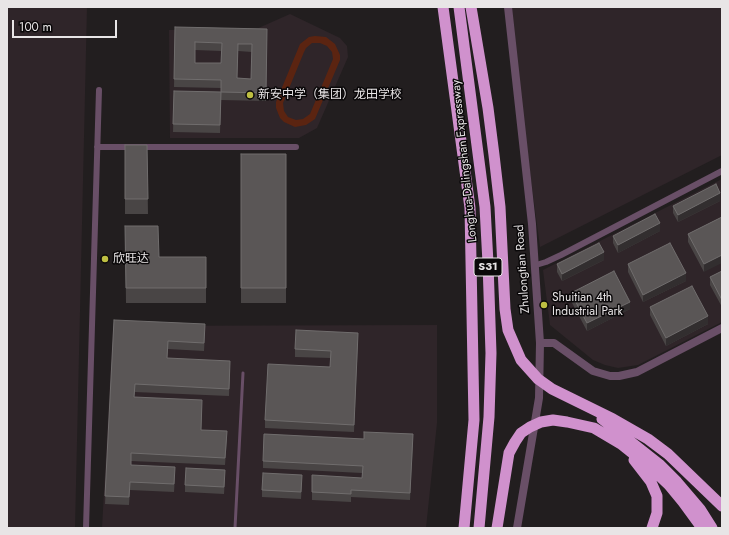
<!DOCTYPE html>
<html>
<head>
<meta charset="utf-8">
<style>
  body { margin:0 }
  #map { position:relative; width:729px; height:535px; overflow:hidden; background:#221e1f; font-family:Jost,sans-serif }
  canvas { display:block }
  .frame { position:absolute; inset:0; border:8px solid #e8e5e6; pointer-events:none }
  .scale { position:absolute; left:12px; top:20px; width:105px; height:18px; box-sizing:border-box; border:2px solid #e8e5e6; border-top:0; padding-left:5px; font-size:12px; line-height:14px; white-space:nowrap; color:#e8e5e6; -webkit-text-stroke:3px #0a0809; paint-order:stroke }
</style>
</head>
<body>
<div id="map">
<canvas width="729" height="535"></canvas>
<div class="frame"></div>
<div class="scale">100 m</div>
</div>
<script>
const g = document.querySelector('canvas').getContext('2d');
g.lineJoin = 'round';
function paint(path, color) { g.fillStyle = color; g.fill(path, 'evenodd'); }
const toPath = rows => new Path2D(rows.map(r => 'M' + r).join(''));
function strokePath(path, color, width, dash) { g.strokeStyle = color; g.lineWidth = width; g.lineCap = dash ? 'butt' : 'round'; g.setLineDash(dash || []); g.stroke(path); }
function write(font, color, halo, rows, align = 'center') {
  g.font = font + ' Jost,"Noto Sans SC",sans-serif'; g.lineWidth = 3; g.setLineDash([]); g.textBaseline = 'middle'; g.strokeStyle = halo; g.fillStyle = color; for (const [text, x, y, turn = 0] of rows) {
    g.save(); g.translate(x, y); g.rotate((+turn || 0) * Math.PI / 180); g.textAlign = isNaN(turn) ? turn : align; if (halo) g.strokeText(text, 0, 0); g.fillText(text, 0, 0); g.restore();
  }
}
paint(toPath([
  [7,7,87,7,75,528,7,528],
  [508,7,722,7,722,155,540,247],
  [290,14,340,38,347,46,348,57,317,128,299,138,170,138,169,30,254,30],
  [722,179,722,322,638,365,618,368,605,365,593,360,550,325,543,270],
  [437,325,437,423,426,528,102,528,113,326]
]), '#2f2529');
paint(toPath([
  [315,36,326,37,335,44,340,55,340,60,315,119,306,125,295,127,284,122,280,118,276,108,276,102,300,44,309,37],
  [312,43,320,43,327,46,332,52,333,59,310,114,303,119,296,120,288,117,284,111,283,103,304,52,306,48]
]), '#5b2411');
strokePath(toPath([
  [235,528,243,373]
]), '#694f67', 3);
strokePath(toPath([
  [97,147,296,147],
  [536,265,546,262,561,255,722,171],
  [86,528,99,90]
]), '#694f67', 6);
strokePath(toPath([
  [508,7,532,224,540,343,539,398,517,528],
  [540,343,554,343,593,371,610,376,619,376,637,372,722,328]
]), '#694f67', 8);
strokePath(toPath([
  [443,7,470,208,474,420,464,528],
  [459,7,485,207,488,263,491,353,489,417,479,528],
  [471,7,488,108,494,155,500,207,505,309,508,330,521,360,538,379,552,389,613,419,648,439,668,454,722,506],
  [602,419,659,464,677,482,700,509,712,528],
  [634,460,651,482,657,496,657,513,652,528],
  [497,528,509,453,515,442,521,433,530,427,541,422,553,420,567,422,594,428,621,444,651,468,669,485,683,502,702,528]
]), '#d091cd', 11);
paint(toPath([
  [175,27,267,29,266,101,221,100,220,133,173,132,174,91,221,92,221,88,174,87],
  [195,50,221,51,221,63,195,63],
  [238,51,252,52,251,79,237,78],
  [125,145,147,145,148,214,125,214],
  [241,154,286,154,286,303,241,303],
  [720,201,678,222,673,213,673,206],
  [722,217,704,272,688,242,688,234],
  [125,226,159,257,206,257,206,303,126,303],
  [660,231,618,253,613,243,613,236],
  [604,260,562,281,557,272,557,264],
  [628,264,686,281,643,302,628,272],
  [722,271,722,307,710,285,710,277],
  [571,293,630,309,587,331,571,301],
  [650,307,708,324,666,346,650,315],
  [114,320,205,332,204,351,168,349,167,358,230,369,229,396,135,392,134,397,202,408,201,430,227,439,225,465,131,461,131,465,175,475,174,492,130,490,129,505,105,504],
  [358,341,354,432,265,428,265,420,330,367,331,358,295,357,295,349],
  [413,442,410,500,351,497,351,502,312,500,312,492,362,478,362,473,263,468,263,461],
  [225,478,224,494,185,492,185,485],
  [302,483,301,499,262,497,262,490]
]), '#494545');
paint(toPath([
  [720,193,720,201,678,222,678,215],
  [660,223,660,231,618,253,618,245],
  [604,252,604,260,562,281,562,274],
  [722,255,722,263,704,272,704,264],
  [686,273,686,281,643,302,643,295],
  [630,302,630,309,587,331,587,323],
  [708,316,708,324,666,346,666,338],
  [358,333,358,341,354,432,354,425],
  [413,434,413,442,410,500,410,493]
]), '#322e2f');
const building = toPath([
  [175,27,267,29,266,93,221,92,221,80,174,79,175,27],
  [195,42,222,43,221,63,195,63,195,42],
  [238,44,252,44,251,79,237,78,238,44],
  [174,91,221,92,220,125,173,124,174,91],
  [125,145,147,145,148,199,125,199,125,145],
  [241,154,286,154,286,288,241,288,241,154],
  [716,184,720,193,678,215,673,206,716,184],
  [655,214,660,223,618,245,613,236,655,214],
  [722,217,722,255,704,264,688,234,722,217],
  [125,226,158,226,159,257,206,257,206,288,126,288,125,226],
  [599,243,604,252,562,274,557,264,599,243],
  [670,243,686,273,643,295,628,264,670,243],
  [614,271,630,302,587,323,571,293,614,271],
  [722,271,722,300,710,277,722,271],
  [692,286,708,316,666,338,650,307,692,286],
  [114,320,205,324,204,343,168,341,167,358,230,361,229,389,135,384,134,397,202,400,201,430,227,431,225,458,131,453,131,465,175,467,174,484,130,482,129,497,105,496,114,320],
  [296,330,358,333,354,425,265,420,268,364,330,367,331,351,295,349,296,330],
  [364,432,413,434,410,493,351,490,351,494,312,492,312,475,362,478,363,466,263,461,264,434,364,439,364,432],
  [186,468,225,470,224,487,185,485,186,468],
  [263,473,302,475,301,492,262,490,263,473]
]);
paint(building, '#5a5656');
strokePath(building, '#706d6d', 1);
for (const [x, y, r, color] of [
  [250,95,4,"#bebf42"],
  [105,259,4,"#bebf42"],
  [544,305,4,"#bebf42"]
]) { const dot = new Path2D(); dot.arc(x, y, r, 0, 2 * Math.PI); g.fillStyle = color; g.fill(dot); strokePath(dot, '#0a0809', 1.5); }
for (const [x, y, w] of [
  [488,267,28]
]) { const box = new Path2D(); box.roundRect(x - w / 2, y - 9, w, 18, 3); g.fillStyle = '#0a0809'; g.fill(box); strokePath(box, '#e8e5e6', 1); }
write('bold 11px', '#e8e5e6', null, [
  ["S31",488,267]
]);
write('12px', '#e8e5e6', '#0a0809', [
  ["新安中学（集团）龙田学校",258,95],
  ["欣旺达",113,259],
  ["Shuitian 4th",552,298],
  ["Industrial Park",552,312]
], 'left');
write('12px', '#e8e5e6', '#0a0809', [
  ["Longhua-Dalingshan Expressway",465,161,-96],
  ["Zhulongtian Road",523,269,-94]
]);
</script>
</body>
</html>
